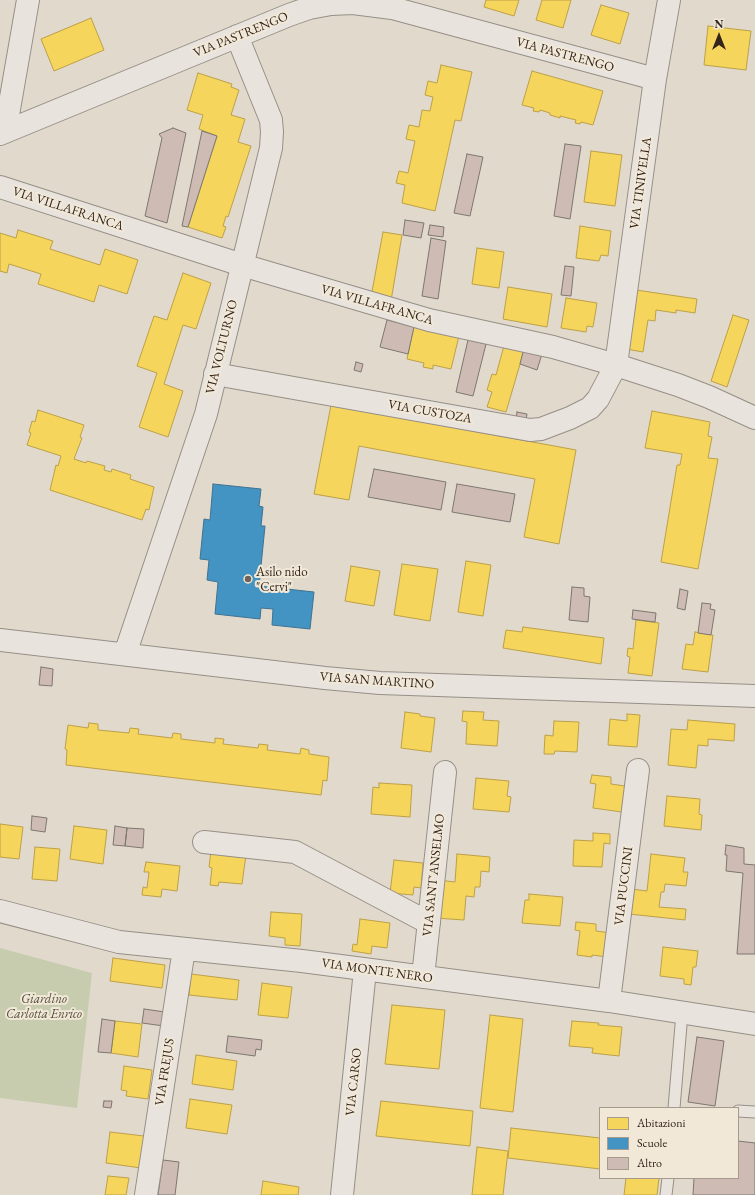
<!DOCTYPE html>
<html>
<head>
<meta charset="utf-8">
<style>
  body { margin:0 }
  #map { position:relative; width:755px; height:1195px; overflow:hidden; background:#e1d9cc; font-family:"EB Garamond",serif }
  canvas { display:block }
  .legend { position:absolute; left:599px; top:1107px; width:140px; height:72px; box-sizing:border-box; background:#f1e8d8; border:1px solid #a59a8c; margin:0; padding:5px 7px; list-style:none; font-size:12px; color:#33241b }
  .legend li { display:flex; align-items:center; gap:8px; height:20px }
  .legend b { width:20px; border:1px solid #a59a8c }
  .north { position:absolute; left:699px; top:16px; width:40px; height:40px; -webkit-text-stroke:3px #f1e8d8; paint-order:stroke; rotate:0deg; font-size:11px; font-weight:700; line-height:16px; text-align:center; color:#33241b }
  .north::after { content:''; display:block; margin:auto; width:14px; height:18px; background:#33241b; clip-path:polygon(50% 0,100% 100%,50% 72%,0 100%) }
</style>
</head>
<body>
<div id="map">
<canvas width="755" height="1195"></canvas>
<ul class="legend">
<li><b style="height:11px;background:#f6d55c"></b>Abitazioni</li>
<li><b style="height:11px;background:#4393c3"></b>Scuole</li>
<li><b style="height:11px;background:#cebcb4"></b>Altro</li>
</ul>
<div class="north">N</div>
</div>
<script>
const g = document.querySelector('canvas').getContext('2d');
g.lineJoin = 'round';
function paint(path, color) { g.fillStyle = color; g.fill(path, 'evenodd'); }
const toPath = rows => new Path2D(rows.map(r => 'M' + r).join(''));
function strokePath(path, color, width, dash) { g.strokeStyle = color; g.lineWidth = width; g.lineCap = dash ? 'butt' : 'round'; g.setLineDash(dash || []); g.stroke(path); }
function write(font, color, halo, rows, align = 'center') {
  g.font = font + ' "EB Garamond",serif'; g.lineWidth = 4; g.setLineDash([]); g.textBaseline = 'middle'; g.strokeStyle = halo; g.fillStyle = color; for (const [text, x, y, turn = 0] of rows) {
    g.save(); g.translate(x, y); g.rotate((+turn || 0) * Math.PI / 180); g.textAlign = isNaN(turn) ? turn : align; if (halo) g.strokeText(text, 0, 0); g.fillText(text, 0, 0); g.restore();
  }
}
paint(toPath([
  [0,948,92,973,77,1108,0,1098]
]), '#c7ccaf');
const homes = toPath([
  [486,0,519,0,514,16,484,7,486,0],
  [542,0,571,0,563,28,536,20,542,0],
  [601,5,629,13,620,44,591,35,601,5],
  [91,18,104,50,54,71,41,39,91,18],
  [708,26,751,31,746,70,704,65,708,26],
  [441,65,472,72,461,121,455,120,435,211,402,203,405,185,396,183,399,171,408,173,415,141,406,139,409,125,419,127,422,110,430,111,433,97,425,95,428,81,437,83,441,65],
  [532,71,603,91,593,125,581,122,580,124,575,123,576,120,560,116,560,118,550,115,550,113,540,110,539,112,533,111,534,108,522,105,532,71],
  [198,73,232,84,231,87,239,90,231,115,245,119,238,142,251,146,228,217,226,216,223,226,226,227,222,238,188,227,217,136,199,129,203,115,187,110,198,73],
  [591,151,622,155,615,206,584,202,591,151],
  [580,226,611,231,608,256,601,255,599,261,576,258,580,226],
  [18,230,53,241,50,249,100,265,105,249,138,260,127,294,99,285,94,302,38,284,41,274,9,264,7,273,0,271,0,233,16,238,18,230],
  [383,232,402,235,391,301,371,297,383,232],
  [477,248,504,252,499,288,472,284,477,248],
  [183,273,211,283,196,329,183,325,164,384,183,391,168,437,139,427,157,373,137,366,154,316,167,320,183,273],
  [508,287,552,294,547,327,503,319,508,287],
  [636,290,697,299,695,313,676,310,676,313,656,310,655,321,648,320,643,352,626,349,636,290],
  [566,298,597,303,593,327,587,326,586,332,561,328,566,298],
  [733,315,749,320,727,387,711,381,733,315],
  [414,326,459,336,451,369,433,365,433,369,423,367,424,363,407,359,414,326],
  [505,342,525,347,506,412,487,407,492,392,487,390,492,374,496,375,505,342],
  [331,405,576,450,559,544,524,537,535,479,359,446,349,500,314,494,331,405],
  [38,410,84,425,80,437,82,438,74,459,86,463,87,461,105,466,104,470,111,472,112,469,131,475,130,479,154,487,149,510,146,509,142,520,50,490,56,465,58,466,61,456,27,445,31,433,29,432,32,421,35,422,38,410],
  [652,411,710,422,708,436,712,437,708,458,718,459,698,569,661,562,677,465,680,465,682,454,645,448,652,411],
  [466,561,491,565,483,616,458,612,466,561],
  [402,564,438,569,430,621,394,615,402,564],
  [351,566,380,571,374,606,345,601,351,566],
  [636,620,659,623,652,676,628,673,630,657,627,656,628,648,633,649,636,620],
  [523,627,604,638,601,664,503,648,506,630,522,632,523,627],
  [695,632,713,635,708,672,682,669,686,644,693,645,695,632],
  [463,711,484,712,483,720,499,721,497,746,466,744,467,722,462,721,463,711],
  [405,712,420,714,420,716,435,718,431,752,401,748,405,712],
  [627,714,640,715,637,747,608,745,610,719,627,721,627,714],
  [688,720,735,724,734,741,708,739,708,746,698,745,696,768,668,765,671,729,687,730,688,720],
  [554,721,579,722,577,752,555,751,554,754,544,754,545,735,553,736,554,721],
  [89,723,98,724,98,730,129,733,130,728,139,729,138,734,172,738,173,733,181,734,181,739,215,743,215,738,224,739,223,744,258,748,259,744,268,745,267,750,300,754,301,748,309,750,309,754,329,757,327,781,323,780,321,795,66,765,67,750,65,749,68,725,88,728,89,723],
  [592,775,611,777,611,784,625,786,622,812,593,808,596,784,590,783,592,775],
  [476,778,509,781,507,796,511,797,509,812,473,809,476,778],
  [379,783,412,785,410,817,371,814,373,787,379,788,379,783],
  [667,796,700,799,699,814,702,815,701,830,664,826,667,796],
  [0,824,23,827,19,859,0,857,0,824],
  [74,826,107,830,103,864,70,859,74,826],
  [593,833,610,834,610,844,604,843,602,867,573,866,574,840,593,841,593,833],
  [35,847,60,849,57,881,32,879,35,847],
  [211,851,246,855,242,884,219,882,218,886,210,885,212,868,209,867,211,851],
  [457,854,490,857,489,872,481,871,480,887,475,887,474,897,466,896,464,920,435,918,438,880,455,882,457,854],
  [651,854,685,858,683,872,688,872,686,886,665,884,664,892,661,892,659,907,686,909,685,920,629,914,631,889,647,891,651,854],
  [394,860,423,863,421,888,414,887,413,895,390,893,394,860],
  [146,862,180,866,177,891,162,889,161,897,142,895,143,887,147,888,149,872,144,872,146,862],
  [529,894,563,897,560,926,522,923,525,900,529,900,529,894],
  [271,912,302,914,300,946,285,945,285,938,269,936,271,912],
  [360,919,390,923,387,948,372,946,371,954,352,951,353,944,357,945,360,919],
  [576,922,596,924,596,931,611,933,608,957,592,955,592,957,577,955,580,931,575,930,576,922],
  [663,947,698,951,696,967,693,967,691,985,684,984,684,979,660,976,663,947],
  [113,958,165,965,162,988,110,981,113,958],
  [191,974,239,980,237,1000,189,995,191,974],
  [262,983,292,987,288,1018,258,1015,262,983],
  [392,1005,445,1010,439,1069,385,1064,392,1005],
  [490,1015,523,1019,513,1112,480,1108,490,1015],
  [115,1021,142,1024,138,1057,111,1053,115,1021],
  [572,1021,599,1023,598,1025,622,1027,619,1056,592,1053,593,1048,569,1046,572,1021],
  [196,1055,237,1061,233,1090,192,1084,196,1055],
  [124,1066,152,1070,148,1099,126,1096,127,1091,121,1090,124,1066],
  [190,1099,232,1105,227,1134,186,1128,190,1099],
  [381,1101,473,1111,470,1146,376,1136,381,1101],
  [511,1128,600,1138,600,1169,508,1158,511,1128],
  [110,1132,144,1136,141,1168,106,1163,110,1132],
  [477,1147,508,1151,503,1195,472,1195,477,1147],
  [108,1176,129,1178,126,1195,105,1195,108,1176],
  [626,1178,659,1178,657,1195,624,1195,626,1178],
  [263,1181,299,1187,298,1195,261,1195,263,1181]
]);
paint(homes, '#f6d55c');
strokePath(homes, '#bca048', 1);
const schools = toPath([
  [213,484,261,489,259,506,263,507,261,526,265,526,259,586,314,592,310,629,272,625,273,609,261,608,260,619,215,614,218,582,207,580,209,560,200,559,204,519,210,520,213,484]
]);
paint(schools, '#4393c3');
strokePath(schools, '#3e7291', 1);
const building = toPath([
  [173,128,186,133,167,223,145,216,162,138,159,134,173,128],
  [202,131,217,136,188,227,182,226,202,131],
  [565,144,581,146,570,219,554,216,565,144],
  [467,154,483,157,470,216,454,213,467,154],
  [405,220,424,223,421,238,403,235,405,220],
  [430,225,444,227,443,237,428,235,430,225],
  [431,238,446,241,438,299,422,296,431,238],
  [565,266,574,267,571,296,561,295,565,266],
  [387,320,414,327,408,354,380,347,387,320],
  [468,340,486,344,473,396,456,392,468,340],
  [524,348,542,354,537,370,520,364,524,348],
  [356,362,363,364,361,372,354,370,356,362],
  [517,412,527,414,526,420,516,420,517,412],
  [374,469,446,482,441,510,368,497,374,469],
  [457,484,515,494,510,522,452,512,457,484],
  [572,587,584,588,584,596,590,597,588,622,569,620,572,587],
  [680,589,688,591,685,610,677,608,680,589],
  [702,603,711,604,710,609,715,610,711,635,698,633,702,603],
  [633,610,656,613,655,622,632,619,633,610],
  [41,667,53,669,52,686,39,685,41,667],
  [32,816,47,818,45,832,31,830,32,816],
  [115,826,127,828,125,846,113,845,115,826],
  [127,828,144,829,143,848,125,846,127,828],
  [726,845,744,848,744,864,755,865,755,954,737,954,743,873,726,871,727,855,725,855,726,845],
  [144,1009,165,1012,164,1026,142,1023,144,1009],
  [102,1019,115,1021,111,1053,98,1052,102,1019],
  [228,1036,262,1040,261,1050,256,1049,255,1056,226,1052,228,1036],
  [697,1037,724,1041,715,1106,688,1102,697,1037],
  [104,1101,112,1101,111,1108,103,1107,104,1101],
  [738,1141,755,1143,755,1195,693,1195,694,1178,738,1178,738,1141],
  [163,1160,179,1162,175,1195,158,1195,163,1160]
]);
paint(building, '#cebcb4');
strokePath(building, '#7d776f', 1);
const lane = toPath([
  [674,1108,682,1013],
  [738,1111,755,1112],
  [666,1195,668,1178]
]);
const street = toPath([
  [5,132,28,0],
  [0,134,289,15,309,8,331,4,353,3,392,8,655,79],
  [0,187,242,265,429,320,553,347,616,365,678,385,709,397,755,418],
  [215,374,530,430,541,429,570,418,590,408,598,399,616,365,655,79,669,0],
  [0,640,325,678,380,683,755,696],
  [125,654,206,414,271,148,272,132,271,120,237,36],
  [204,842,295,852,429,923],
  [0,911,119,942,302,961,609,1001,755,1024],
  [423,977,445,772],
  [609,1001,638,770],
  [146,1195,184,949],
  [342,1195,365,970]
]);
strokePath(lane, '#968f87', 13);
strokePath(street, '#968f87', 24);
strokePath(lane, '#e8e4dd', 11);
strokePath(street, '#e8e4dd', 22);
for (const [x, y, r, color] of [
  [248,579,4,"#706359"]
]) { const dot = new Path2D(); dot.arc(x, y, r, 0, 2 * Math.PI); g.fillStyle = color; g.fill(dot); strokePath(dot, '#f1e8d8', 1.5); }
write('13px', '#33241b', '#f1e8d8', [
  ["VIA PASTRENGO",241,35,-22],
  ["VIA PASTRENGO",565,55,15],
  ["VIA TINIVELLA",641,183,-82],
  ["VIA VILLAFRANCA",68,209,18],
  ["VIA VILLAFRANCA",377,305,16],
  ["VIA VOLTURNO",222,347,-76],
  ["VIA CUSTOZA",430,412,10],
  ["VIA SAN MARTINO",377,681,4],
  ["VIA SANT'ANSELMO",434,875,-84],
  ["VIA PUCCINI",624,886,-83],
  ["VIA MONTE NERO",377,971,8],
  ["VIA FREJUS",165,1072,-81],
  ["VIA CARSO",354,1082,-84]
]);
write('13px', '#33241b', '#f1e8d8', [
  ["Asilo nido",256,572],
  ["\"Cervi\"",256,587]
], 'left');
write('italic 13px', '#534c3a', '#f1e8d8', [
  ["Giardino",44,999],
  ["Carlotta Enrico",44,1014]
]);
</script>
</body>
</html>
